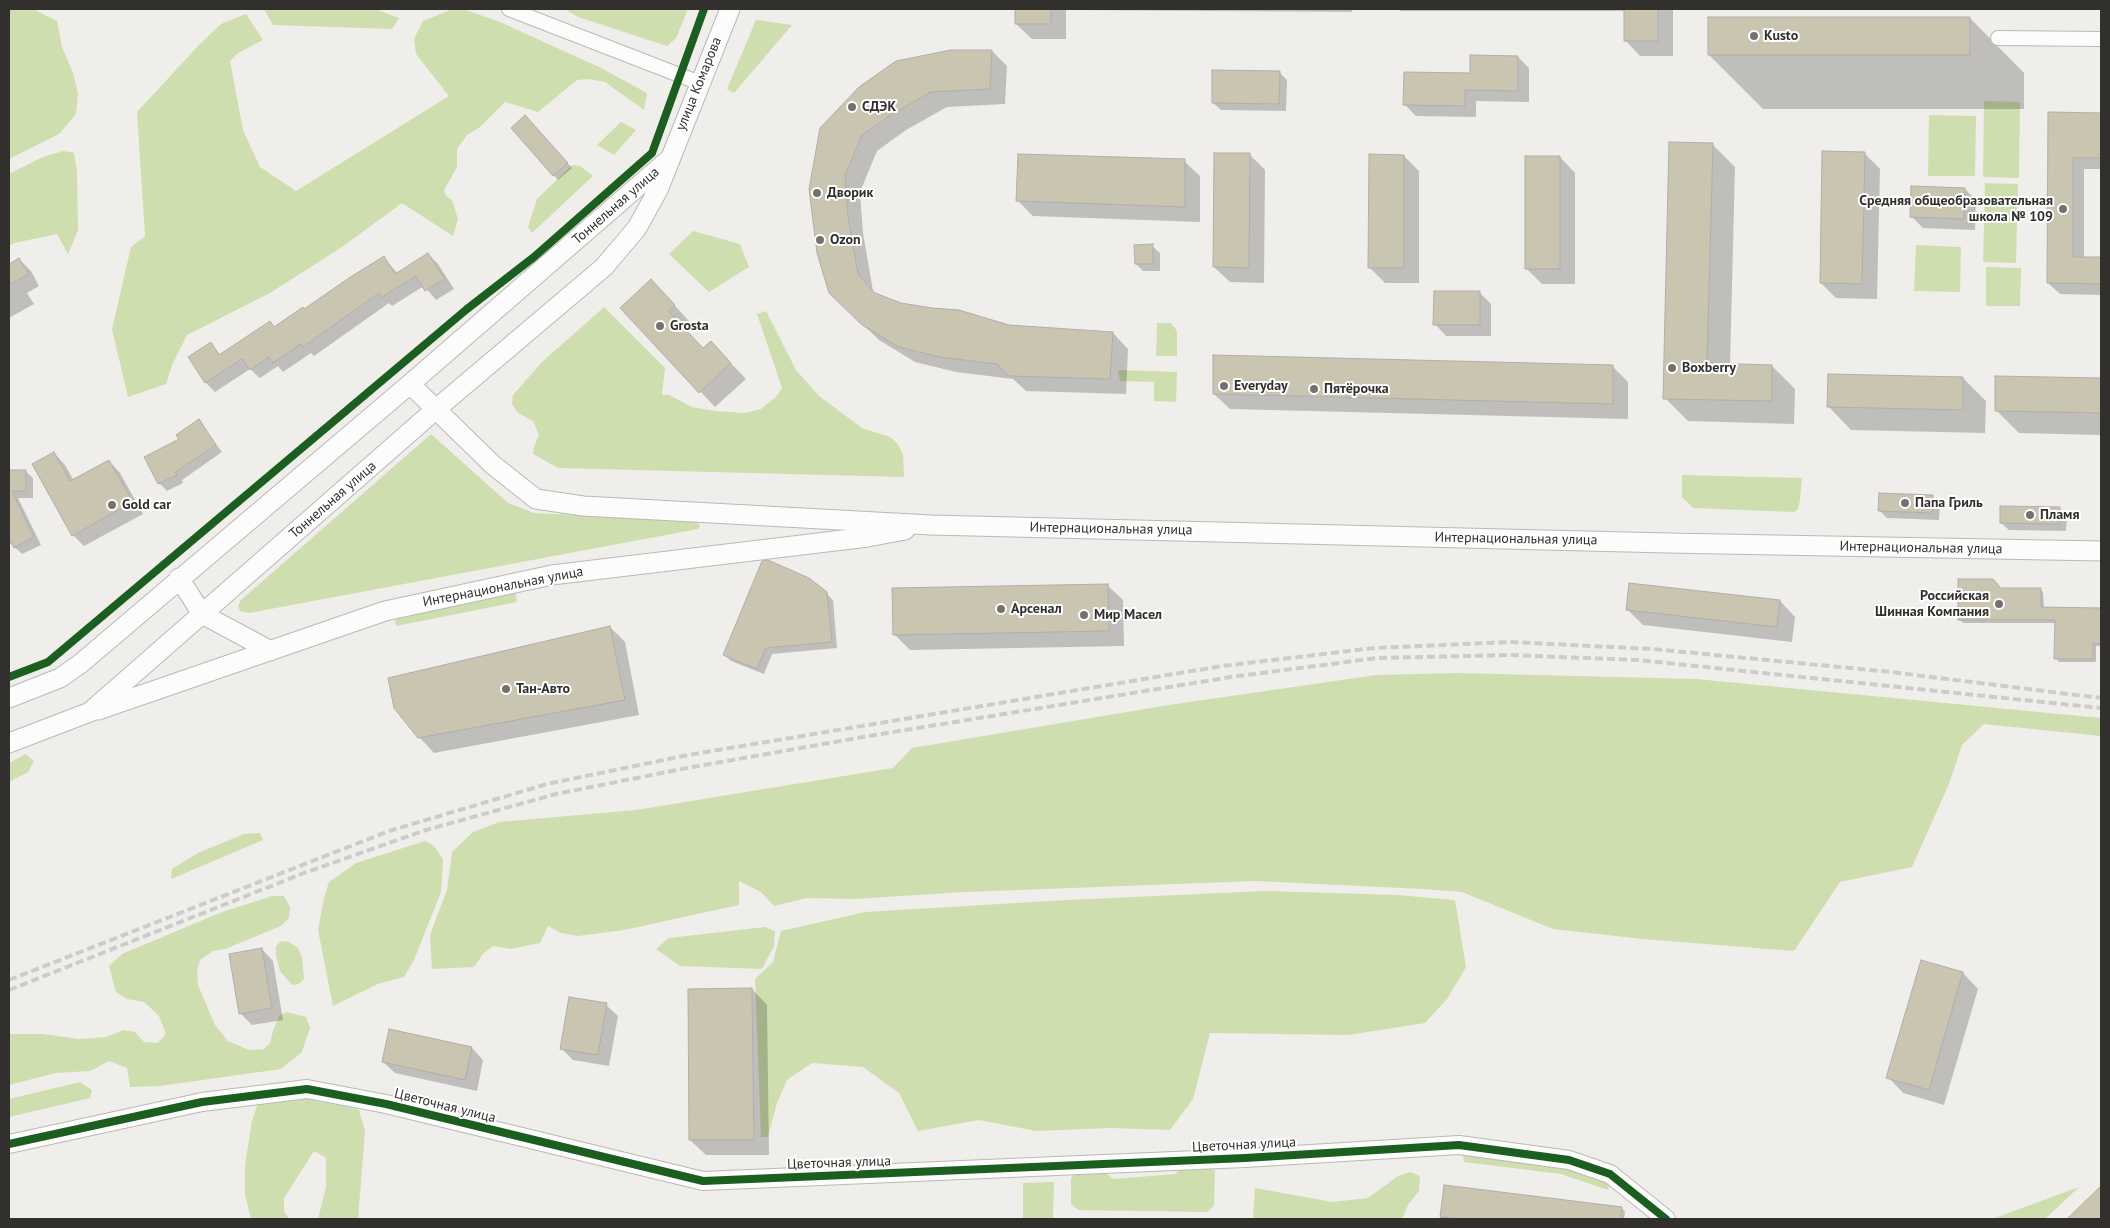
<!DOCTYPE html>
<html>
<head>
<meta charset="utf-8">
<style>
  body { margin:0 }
  #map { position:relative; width:2110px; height:1228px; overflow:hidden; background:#efeeea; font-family:"PT Sans",sans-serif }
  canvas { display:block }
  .frame { position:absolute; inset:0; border:10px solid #31302d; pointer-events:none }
</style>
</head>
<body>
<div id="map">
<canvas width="2110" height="1228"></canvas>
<div class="frame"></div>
</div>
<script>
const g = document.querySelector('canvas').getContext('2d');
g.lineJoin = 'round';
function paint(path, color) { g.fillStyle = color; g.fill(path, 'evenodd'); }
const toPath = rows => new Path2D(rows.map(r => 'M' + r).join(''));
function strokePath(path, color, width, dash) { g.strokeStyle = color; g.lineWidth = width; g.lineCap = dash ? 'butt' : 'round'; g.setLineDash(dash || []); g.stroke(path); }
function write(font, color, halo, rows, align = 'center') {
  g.font = font + ' "PT Sans",sans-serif'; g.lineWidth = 4; g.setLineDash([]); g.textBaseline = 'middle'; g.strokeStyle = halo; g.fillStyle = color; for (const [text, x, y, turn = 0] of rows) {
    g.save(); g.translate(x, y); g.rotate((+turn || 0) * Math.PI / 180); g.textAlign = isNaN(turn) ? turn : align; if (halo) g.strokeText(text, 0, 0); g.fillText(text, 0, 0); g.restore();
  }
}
paint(toPath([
  [9,9,33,9,57,21,62,47,73,73,78,93,76,114,59,134,9,159],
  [264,9,375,9,399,18,392,29,273,25],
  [453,9,463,9,500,22,599,67,647,93,644,110,605,82,588,79,577,80,538,112,505,102,480,127,467,135,457,149,457,167,444,190,446,196,452,200,458,219,453,236,402,203,342,247,270,293,187,335,172,365,166,384,128,397,112,329,131,247,145,236,137,112,200,44,221,24,246,14,263,40,238,53,230,61,243,130,260,167,296,191,449,96,416,54,414,39,423,21],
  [565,9,688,9,676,38,667,46,578,17],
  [756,20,792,25,734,93,727,89],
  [1984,101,2020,102,2019,178,1983,177],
  [1929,115,1976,116,1975,176,1928,176],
  [621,122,636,130,614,155,597,145],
  [63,151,74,153,77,172,78,230,68,254,57,234,14,243,9,246,9,174,43,157],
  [572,165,580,166,593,176,532,233,528,227,537,199],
  [1985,183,2018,184,2016,263,1983,262],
  [693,231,740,244,749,267,709,292,669,254],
  [1916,245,1961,247,1960,292,1914,291],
  [1986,267,2021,268,2020,306,1986,306],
  [604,307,665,368,662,395,669,395,692,407,716,411,745,413,761,409,776,397,782,388,757,314,766,311,796,370,819,396,862,428,890,437,897,443,903,454,904,477,558,468,533,454,534,447,539,435,533,421,518,413,512,404,513,395,542,362],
  [1157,323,1171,323,1177,331,1177,356,1156,356],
  [1118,370,1177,372,1176,402,1154,401,1154,382,1120,381],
  [431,434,508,503,534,513,697,521,700,526,698,529,249,613,240,611,238,606,241,600],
  [1682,475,1802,478,1800,500,1798,509,1794,512,1693,508,1682,497],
  [515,592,517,602,396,626,394,616],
  [1458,673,1696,679,2101,718,2101,736,1984,724,1962,745,1949,784,1912,867,1840,882,1794,951,1642,939,1553,929,1462,892,1423,889,1256,881,965,892,854,899,807,898,774,906,761,892,739,881,739,905,624,930,578,936,561,933,548,926,540,943,510,949,493,946,483,954,474,967,432,969,430,935,447,890,452,852,473,832,499,822,636,810,893,768,912,748,1169,705,1376,675],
  [26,754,34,761,28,772,9,782,9,763],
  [260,833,263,840,171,879,172,869,198,853,244,834],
  [425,841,434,846,443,859,441,892,414,960,404,977,378,984,333,1006,318,930,324,898,329,882,356,863],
  [1265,891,1397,895,1455,900,1466,967,1447,999,1425,1023,1348,1035,1210,1033,1193,1099,1170,1130,1110,1128,1036,1131,979,1120,918,1131,899,1093,863,1067,812,1063,787,1080,777,1103,768,1137,761,1137,755,979,773,962,781,931,865,912,1067,900],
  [272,896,284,896,290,907,289,918,281,926,225,949,213,951,200,960,197,971,198,985,215,1025,228,1041,249,1050,264,1049,270,1043,273,1031,279,1016,286,1012,306,1017,310,1028,302,1052,281,1069,160,1086,130,1087,127,1068,109,1061,90,1071,56,1073,9,1085,9,1034,42,1034,80,1039,106,1037,123,1030,135,1032,144,1042,158,1043,166,1034,159,1016,144,1002,127,999,116,992,109,966,122,954,222,912],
  [765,927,775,931,774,946,762,969,680,966,656,949,669,938],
  [281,941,289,942,298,948,302,957,304,979,299,984,292,985,280,971,276,955,276,946],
  [80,1082,92,1090,90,1098,9,1117,9,1099],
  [312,1098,359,1110,365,1131,358,1219,318,1219,326,1187,326,1158,314,1151,284,1198,284,1211,289,1219,251,1219,245,1195,245,1165,252,1121,258,1103],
  [1463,1154,1567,1166,1609,1183,1608,1190,1561,1174,1464,1162],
  [1183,1165,1209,1166,1215,1171,1214,1206,1207,1212,1078,1210,1071,1204,1071,1178,1074,1175,1106,1173,1113,1179,1176,1174],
  [1410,1172,1420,1176,1419,1191,1408,1205,1402,1219,1253,1219,1255,1188,1332,1202,1368,1198,1398,1176],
  [1054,1182,1053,1219,1023,1219,1023,1183],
  [2079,1187,2045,1219,1992,1219]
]), '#cfdeae');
paint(toPath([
  [1016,9,1352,9,1352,12,1066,10,1066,39,1032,39,1016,24],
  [1398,9,1673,9,1673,56,1640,56,1625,40,1625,11,1400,11],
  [1970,18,2024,73,2024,109,1763,109,1709,55],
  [992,51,1007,66,1005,104,947,107,906,130,877,151,860,192,863,233,873,291,876,295,901,304,1009,327,1113,333,1128,349,1126,394,1026,391,1013,379,956,372,915,362,879,340,846,308,821,129],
  [1518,57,1529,68,1529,102,1476,101,1476,117,1416,116,1405,105,1471,75],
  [1279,72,1287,80,1286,111,1221,110,1213,103],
  [2049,114,2101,114,2101,169,2084,169,2084,258,2101,258,2101,295,2060,294,2048,283],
  [529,122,572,168,558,180,513,128],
  [1712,144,1735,167,1730,365,1772,366,1795,389,1794,424,1688,421,1665,398],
  [1864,153,1880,169,1877,299,1836,298,1821,283],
  [1249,154,1265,170,1264,283,1230,282,1214,267],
  [1404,156,1419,171,1419,283,1385,283,1369,267],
  [1560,157,1575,173,1575,284,1542,284,1526,268],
  [1184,161,1200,176,1200,222,1033,216,1017,200],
  [1965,189,1976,200,1975,230,1923,228,1911,216],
  [1152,246,1160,253,1160,271,1143,271,1136,264],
  [428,254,438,264,454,289,436,300,424,286,392,306,389,303,314,356,311,353,283,372,278,366,260,378,250,369,215,392,206,383,189,358,210,344,221,355,275,328,384,258,398,274],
  [19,259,31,271,39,286,27,293,34,304,9,318,9,265],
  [1480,293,1491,304,1491,336,1446,336,1435,324],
  [666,296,689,321,683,327,703,349,726,358,746,379,715,407,622,308],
  [1612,366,1628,382,1628,419,1230,409,1214,394],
  [1996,377,2101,379,2101,435,2019,433,1996,410],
  [1963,378,1986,401,1985,433,1851,430,1829,407],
  [199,421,222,452,182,480,183,483,167,491,159,483,181,440],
  [54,453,65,465,74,481,109,461,120,473,143,514,84,546,73,535],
  [9,471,25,471,33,478,33,498,18,498,41,545,22,554,9,542],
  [1932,496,1940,503,1939,520,1887,518,1880,511],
  [2059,508,2067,516,2066,531,2009,530,2001,523],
  [1107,585,1123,600,1124,646,910,650,894,634],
  [2001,589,2040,589,2043,592,2044,608,2101,609,2101,646,2096,646,2096,662,2059,662,2056,658,2056,623,1963,623,1959,619],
  [826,593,833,600,837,648,772,654,764,674,731,661,724,654],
  [1780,601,1795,617,1792,642,1643,625,1627,609],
  [610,627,625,642,639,715,434,753,419,737],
  [262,949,273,961,283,1020,252,1025,240,1013],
  [1922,961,1963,973,1978,989,1944,1105,1903,1093,1888,1077],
  [752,989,767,1005,769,1155,706,1155,690,1140],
  [606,1005,618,1016,609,1066,573,1060,561,1048],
  [472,1048,483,1060,477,1091,395,1073,383,1062],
  [1445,1186,1622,1208,1625,1212,1624,1219,1440,1219],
  [2101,1188,2101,1219,2069,1219]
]), '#0003');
const building = toPath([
  [1015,9,1051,9,1051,24,1015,24,1015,9],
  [1624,9,1658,9,1658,41,1624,41,1624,9],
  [1708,17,1970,17,1970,55,1708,55,1708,17],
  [951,50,992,50,990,89,931,92,891,115,862,135,845,176,848,216,858,274,875,293,901,303,932,308,959,310,1009,325,1113,332,1110,379,1009,376,997,364,939,357,899,347,862,325,829,293,817,253,809,189,820,128,859,87,896,61,951,50],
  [1470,55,1518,56,1518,91,1465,90,1465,106,1403,105,1404,72,1470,73,1470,55],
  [1212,70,1280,71,1279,104,1212,103,1212,70],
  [2048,112,2101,113,2101,158,2073,158,2073,257,2101,257,2101,284,2047,283,2048,112],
  [525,115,568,163,553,176,511,128,525,115],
  [1669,142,1713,143,1707,363,1772,365,1772,401,1663,399,1669,142],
  [1822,151,1865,152,1862,284,1820,283,1822,151],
  [1214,153,1250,153,1249,268,1213,267,1214,153],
  [1018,154,1185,159,1185,207,1016,201,1018,154],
  [1369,154,1404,155,1404,268,1368,268,1369,154],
  [1525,156,1560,156,1560,269,1525,269,1525,156],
  [1911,186,1965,188,1964,219,1910,217,1911,186],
  [1153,244,1153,264,1135,264,1134,245,1153,244],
  [428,253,445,279,425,291,416,276,382,297,379,293,303,347,301,344,273,363,269,357,250,370,242,359,205,383,188,357,211,342,219,355,270,321,274,327,303,307,304,309,349,278,384,256,395,274,428,253],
  [19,258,29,274,9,285,9,264,19,258],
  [651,279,675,305,668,311,703,348,711,341,731,363,699,393,620,308,651,279],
  [1434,291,1480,291,1480,325,1433,325,1434,291],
  [1213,355,1613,365,1613,404,1213,394,1213,355],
  [1828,374,1963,377,1963,410,1827,407,1828,374],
  [1995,376,2101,378,2101,413,1995,411,1995,376],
  [199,419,216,445,175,472,177,475,158,484,144,457,179,439,176,435,199,419],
  [54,452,70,481,109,460,133,502,72,536,32,464,54,452],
  [9,470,26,470,26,491,12,491,34,537,14,548,9,538,9,470],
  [1879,493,1933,495,1932,513,1878,511,1879,493],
  [2000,506,2060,507,2059,524,2000,523,2000,506],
  [768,560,809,578,827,592,832,642,766,648,757,669,723,655,762,561,768,560],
  [1958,579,1993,579,2001,588,2041,588,2041,607,2101,608,2101,644,2093,643,2093,659,2054,659,2055,620,1958,620,1958,579],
  [1629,583,1780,600,1777,627,1626,610,1629,583],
  [1108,584,1109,631,893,635,892,588,1108,584],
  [610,626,625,700,418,738,394,708,388,678,610,626],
  [262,948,272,1008,239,1014,229,954,262,948],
  [1921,960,1963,972,1929,1090,1886,1078,1921,960],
  [752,988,754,1140,689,1140,688,989,752,988],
  [569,997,607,1003,598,1055,560,1049,569,997],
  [389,1029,472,1047,465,1080,382,1062,389,1029],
  [1444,1185,1622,1207,1621,1219,1460,1219,1440,1217,1444,1185],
  [2101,1186,2101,1219,2067,1219,2101,1186]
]);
paint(building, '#cac5b0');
strokePath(building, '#aeaeab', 1);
const minor = toPath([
  [509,9,700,83],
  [1998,38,2101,39]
]);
const tertiary = toPath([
  [9,1144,202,1102,307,1089,386,1104,703,1181,1245,1158,1459,1145,1569,1160,1610,1174,1666,1219]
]);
const secondary = toPath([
  [410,384,493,465,536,499,583,506,931,525,1668,543,2101,551],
  [179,578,202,614,271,651],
  [9,698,60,678,80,664,410,384,666,162],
  [98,710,385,611,552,575,868,537,905,530],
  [9,743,90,712,435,410,604,267,637,228,658,190,730,9]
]);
strokePath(minor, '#bab9b6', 16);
strokePath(tertiary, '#bab9b6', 20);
strokePath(secondary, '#bab9b6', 21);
strokePath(minor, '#fdfcfc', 14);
strokePath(tertiary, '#fdfcfc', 18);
strokePath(secondary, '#fdfcfc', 19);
strokePath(toPath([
  [9,980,389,831,547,784,688,755,1222,666,1374,648,1510,642,1653,649,1891,672,2101,698],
  [9,990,304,873,426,830,556,794,687,768,869,736,1231,677,1377,658,1510,655,1638,660,2101,708]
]), '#cccccb', 4, [8, 4]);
strokePath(toPath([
  [9,677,48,662,467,309,534,257,652,153,704,9],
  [9,1144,202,1102,307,1089,386,1104,703,1181,1245,1158,1459,1145,1569,1160,1610,1174,1666,1219]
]), '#1b5e20', 8);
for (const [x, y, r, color] of [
  [1754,36,5,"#74726f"],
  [852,107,5,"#74726f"],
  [817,193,5,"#74726f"],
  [2063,209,5,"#74726f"],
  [820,240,5,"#74726f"],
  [660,326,5,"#74726f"],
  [1672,368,5,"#74726f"],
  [1224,386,5,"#74726f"],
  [1314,389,5,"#74726f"],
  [1905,503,5,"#74726f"],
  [112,505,5,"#74726f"],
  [2030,515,5,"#74726f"],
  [1999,604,5,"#74726f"],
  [1001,609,5,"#74726f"],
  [1084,615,5,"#74726f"],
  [506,689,5,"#74726f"]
]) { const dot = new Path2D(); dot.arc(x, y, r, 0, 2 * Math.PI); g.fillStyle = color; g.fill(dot); strokePath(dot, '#fff', 2); }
write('bold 14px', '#31302d', '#fff', [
  ["Kusto",1764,36],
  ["СДЭК",862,107],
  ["Дворик",827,193],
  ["Средняя общеобразовательная",2053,201,"right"],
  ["школа № 109",2053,217,"right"],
  ["Ozon",830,240],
  ["Grosta",670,326],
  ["Boxberry",1682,368],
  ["Everyday",1234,386],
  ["Пятёрочка",1324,389],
  ["Папа Гриль",1915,503],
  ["Gold car",122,505],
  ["Пламя",2040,515],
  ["Российская",1989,596,"right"],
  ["Шинная Компания",1989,612,"right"],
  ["Арсенал",1011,609],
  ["Мир Масел",1094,615],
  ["Тан-Авто",516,689]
], 'left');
write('14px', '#31302d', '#fff', [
  ["улица Комарова",699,84,-68],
  ["Тоннельная улица",616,206,-41],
  ["Тоннельная улица",333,500,-41],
  ["Интернациональная улица",1111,529,1],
  ["Интернациональная улица",1516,539,1],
  ["Интернациональная улица",1921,548,1],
  ["Интернациональная улица",503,587,-11],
  ["Цветочная улица",445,1106,14],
  ["Цветочная улица",1244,1145,-3],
  ["Цветочная улица",839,1163,-2]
]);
</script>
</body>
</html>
